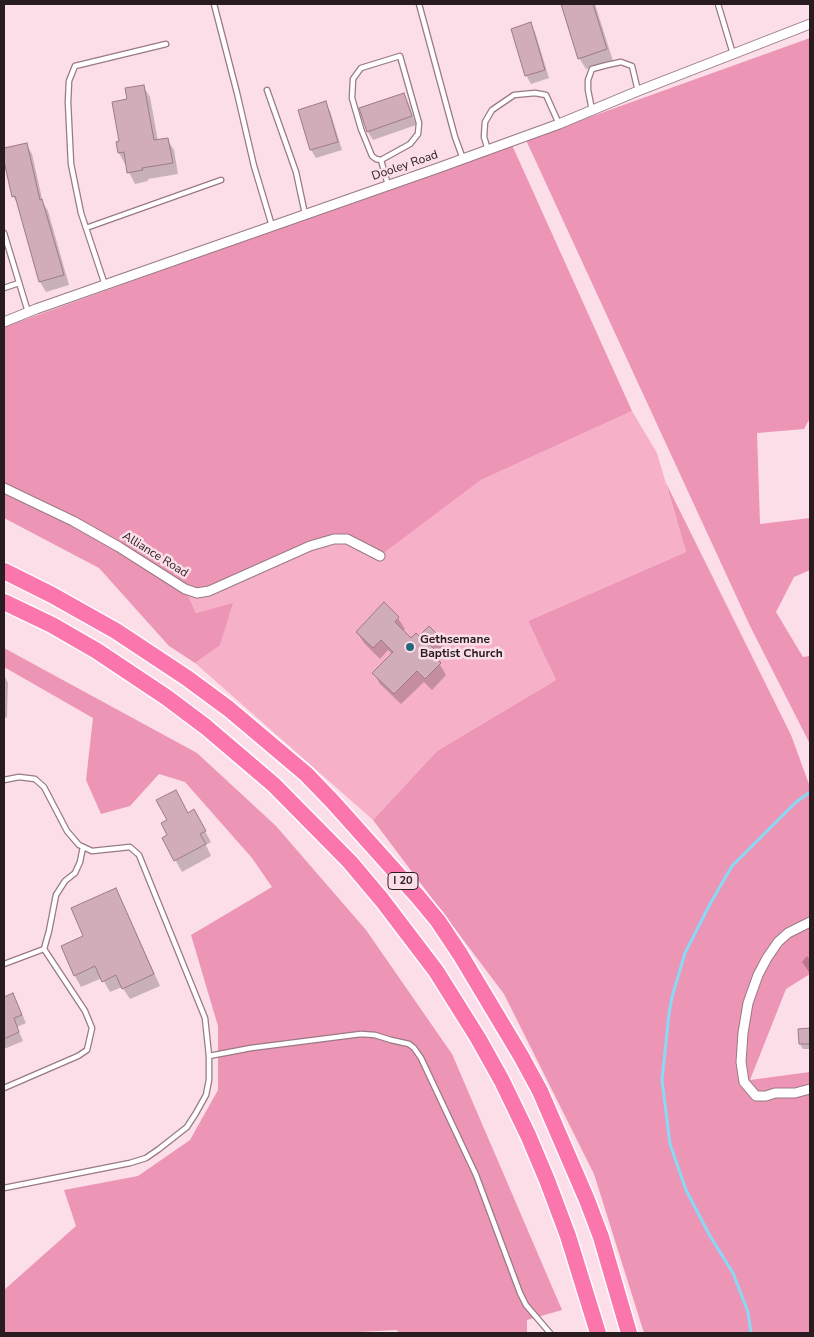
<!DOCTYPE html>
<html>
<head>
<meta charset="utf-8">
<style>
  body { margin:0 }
  #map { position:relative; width:814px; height:1337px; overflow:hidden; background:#fbdee7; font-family:"Nunito Sans",sans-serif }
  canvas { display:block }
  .frame { position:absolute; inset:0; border:5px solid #291c21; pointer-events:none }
</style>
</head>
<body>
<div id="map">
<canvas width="814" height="1337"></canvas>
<div class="frame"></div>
</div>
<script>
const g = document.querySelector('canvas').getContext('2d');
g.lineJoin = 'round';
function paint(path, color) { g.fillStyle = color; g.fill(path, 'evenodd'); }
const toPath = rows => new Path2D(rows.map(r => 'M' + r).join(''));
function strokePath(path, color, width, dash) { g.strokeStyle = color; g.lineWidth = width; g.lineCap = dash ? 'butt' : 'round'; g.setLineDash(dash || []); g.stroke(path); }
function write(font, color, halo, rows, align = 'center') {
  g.font = font + ' "Nunito Sans",sans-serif'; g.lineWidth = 5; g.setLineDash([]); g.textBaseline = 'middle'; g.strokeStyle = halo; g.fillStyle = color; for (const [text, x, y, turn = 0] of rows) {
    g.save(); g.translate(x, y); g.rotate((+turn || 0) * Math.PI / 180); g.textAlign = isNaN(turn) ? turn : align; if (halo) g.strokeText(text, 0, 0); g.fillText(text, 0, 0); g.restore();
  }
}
paint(toPath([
  [632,411,657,453,686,552,528,621,556,680,437,751,373,820,195,663,220,644,232,604,196,613,185,589,334,539,380,556,481,480]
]), '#f6b1c9');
paint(toPath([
  [810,38,810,418,804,429,757,433,760,524,810,518,810,570,794,577,776,612,803,657,810,656,810,744,750,626,526,140],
  [512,145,632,411,481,480,380,556,334,539,209,591,185,589,196,613,233,603,220,645,195,663,169,646,99,568,4,518,4,327],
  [666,483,791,735,810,787,810,974,786,989,750,1080,810,1072,810,1333,644,1333,594,1174,504,994,373,820,437,751,556,680,528,621,686,552],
  [4,648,197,753,276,826,366,930,452,1054,562,1310,527,1320,527,1333,401,1333,396,1330,341,1333,4,1333,4,1290,76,1226,64,1190,138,1176,190,1140,218,1090,218,1026,191,935,272,887,252,858,185,782,159,774,130,806,101,814,86,780,93,718,4,667]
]), '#ed95b5');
paint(toPath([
  [562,4,595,4,613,61,586,69,579,58],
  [530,24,535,32,549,78,531,84,526,75],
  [143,86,150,97,158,141,167,139,174,150,178,174,148,179,148,181,135,184,129,172,127,164,125,164,119,153,117,143,120,142,128,100],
  [404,94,408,102,416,125,373,140,368,132,361,109],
  [325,103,330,111,342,150,316,158,311,150],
  [26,144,32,154,43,203,48,211,69,285,46,292,40,282,19,206,13,196,4,155,4,149],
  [398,618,405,629,403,631,411,640,419,638,429,627,438,637,445,648,437,656,441,662,439,663,446,675,432,690,424,682,401,704,380,684,374,673,392,654,388,650,380,659,364,643,357,632],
  [4,675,8,683,7,718,4,717],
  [188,814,200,822,211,842,206,845,211,856,182,872,163,838,169,835],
  [116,890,122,901,160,986,130,999,122,987,110,992,102,978,81,987,75,976],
  [807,956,810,960,809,972,802,962],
  [13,994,26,1023,17,1027,23,1041,4,1049,4,998],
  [810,1029,810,1049,803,1049,800,1044,799,1030]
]), '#0003');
strokePath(toPath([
  [751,1333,748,1312,733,1273,710,1236,686,1190,670,1144,662,1080,669,1014,672,997,685,953,710,904,732,866,795,803,810,792]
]), '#86daf6', 3);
const building = toPath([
  [561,4,593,4,607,49,578,59,561,4],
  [531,22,545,70,525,76,511,29,531,22],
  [144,85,154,140,168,138,173,163,142,168,143,170,127,173,124,152,118,153,116,142,119,141,112,102,127,99,125,88,144,85],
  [404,93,412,116,367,132,359,108,404,93],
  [326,101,338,142,310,150,298,110,326,101],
  [27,143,40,200,42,199,64,275,39,282,15,196,12,197,4,161,4,148,27,143],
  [384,602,399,617,395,622,411,638,416,633,419,636,429,626,439,636,430,645,435,650,431,654,441,663,425,679,417,671,394,694,372,673,393,652,381,640,373,648,356,632,384,602],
  [176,790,188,813,194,809,206,831,200,834,206,844,174,861,162,838,167,835,161,823,167,820,156,800,176,790],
  [116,888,154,974,122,989,116,975,102,982,95,966,74,976,61,946,83,936,71,908,116,888],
  [13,993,22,1015,14,1018,19,1032,4,1039,4,997,13,993],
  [810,1028,810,1044,799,1044,798,1029,810,1028]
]);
paint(building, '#d0adb8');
strokePath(building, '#9c7b86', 1);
const service = toPath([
  [214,4,237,93,254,166,272,226],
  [419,4,455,137,463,159],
  [718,4,733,54],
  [267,90,296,172,305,214],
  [592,110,588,90,588,80,592,69,607,65,621,62,632,66,638,91],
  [488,150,484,137,485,122,492,110,514,95,535,93,546,95,559,124],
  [381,160,376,159,372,156,361,129,352,98,353,79,361,68,400,56,419,123,418,134,410,144,381,160,388,185],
  [86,228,221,180],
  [4,233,28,312],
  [105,285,81,213,71,164,68,102,69,81,75,66,166,44],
  [4,288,19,283],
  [4,780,19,777,35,779,44,787,67,831,79,845,92,851,130,847,139,855,205,1018,209,1056,209,1080,206,1095,196,1113,187,1127,159,1149,146,1158,130,1163,4,1188],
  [4,964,44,949,49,931,56,895,65,881,75,873,80,862,83,847],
  [209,1056,251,1048,361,1034,375,1035,391,1040,409,1044,414,1048,421,1058,476,1175,520,1293,526,1305,550,1333],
  [4,1088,78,1056,87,1050,92,1028,85,1011,44,949]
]);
const minor = toPath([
  [4,322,36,309,438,168,559,124,638,91,810,24],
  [4,488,73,521,119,547,185,589,197,593,209,591,310,546,334,539,347,539,380,556],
  [810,922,788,933,778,942,767,958,758,975,748,1003,743,1033,741,1062,744,1082,756,1096,766,1096,775,1093,795,1093,810,1089]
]);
const motorway = toPath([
  [4,571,52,595,116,631,187,678,229,709,306,774,333,802,419,898,438,921,460,954,521,1056,540,1091,587,1200,601,1237,629,1333],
  [4,602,52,625,97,651,166,697,206,727,274,785,350,862,382,900,436,971,478,1038,502,1081,528,1135,547,1180,568,1236,598,1333]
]);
strokePath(service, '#997984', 7);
strokePath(minor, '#997984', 11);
strokePath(motorway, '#fff', 19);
strokePath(service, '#fff', 4.5);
strokePath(minor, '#fff', 9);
strokePath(motorway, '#fb76ad', 16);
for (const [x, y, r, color] of [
  [410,647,5,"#26677b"]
]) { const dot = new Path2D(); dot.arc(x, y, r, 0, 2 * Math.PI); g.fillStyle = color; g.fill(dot); strokePath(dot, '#fbdee7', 2); }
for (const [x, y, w] of [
  [403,881,30]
]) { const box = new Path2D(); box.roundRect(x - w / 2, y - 8.5, w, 17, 4); g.fillStyle = '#fbdee7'; g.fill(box); strokePath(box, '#291c21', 1); }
write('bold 11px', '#291c21', null, [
  ["I 20",403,881]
]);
write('12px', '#291c21', '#fbdee7', [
  ["Dooley Road",405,166,-19],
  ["Alliance Road",155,555,32]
]);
write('bold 12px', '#291c21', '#fbdee7', [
  ["Gethsemane",420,640],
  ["Baptist Church",420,654]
], 'left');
</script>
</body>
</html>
